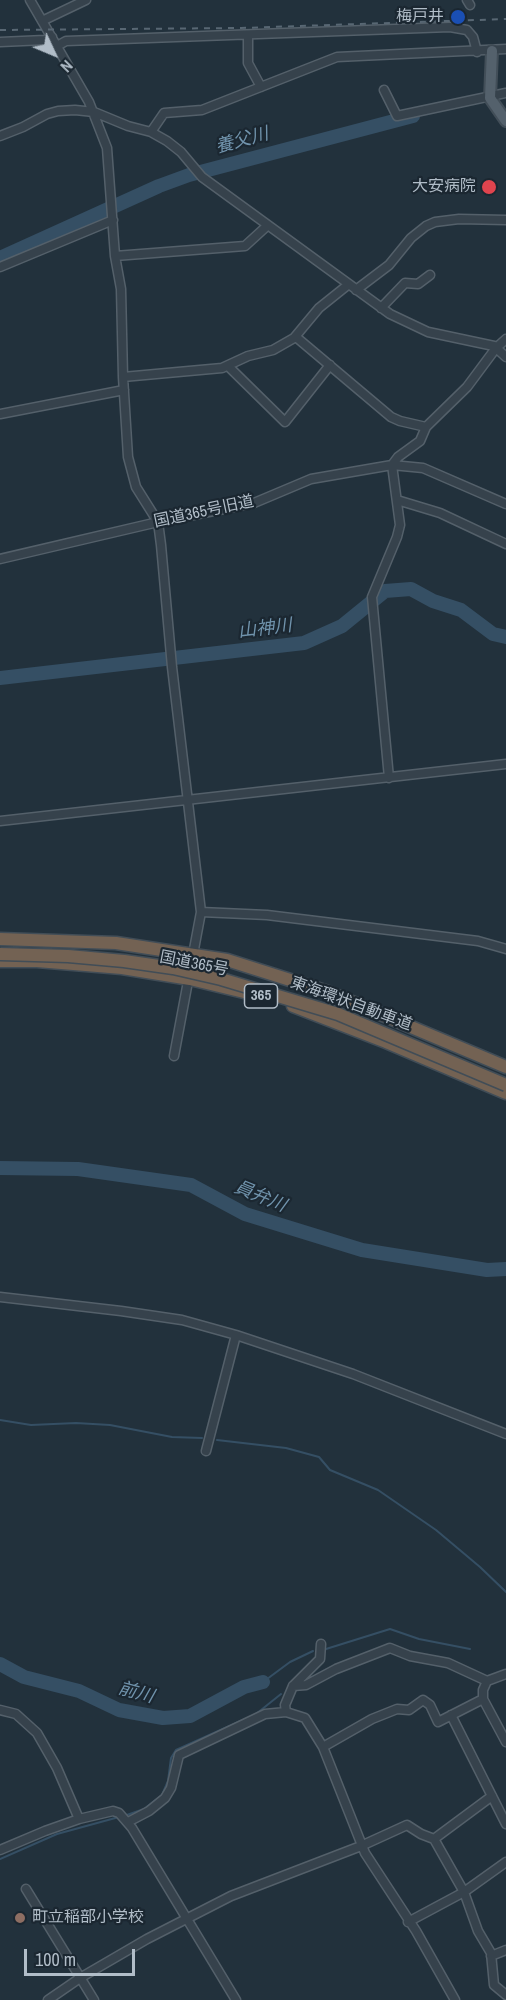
<!DOCTYPE html>
<html>
<head>
<meta charset="utf-8">
<style>
  body { margin:0 }
  #map { position:relative; width:506px; height:2000px; overflow:hidden; background:#22313c; font-family:"Archivo Narrow",sans-serif }
  canvas { display:block }
  .north { position:absolute; left:24px; top:24px; width:60px; height:60px; -webkit-text-stroke:4px #1b2731; paint-order:stroke; rotate:134deg; font-size:16px; font-weight:700; line-height:24px; text-align:center; color:#b1bdc8 }
  .north::after { content:''; display:block; margin:auto; width:21px; height:27px; background:#b1bdc8; clip-path:polygon(50% 0,100% 100%,50% 72%,0 100%) }
  .scale { position:absolute; left:24px; top:1949px; width:111px; height:27px; box-sizing:border-box; border:3px solid #b1bdc8; border-top:0; padding-left:8px; font-size:18px; line-height:21px; white-space:nowrap; color:#b1bdc8; -webkit-text-stroke:4px #1b2731; paint-order:stroke }
</style>
</head>
<body>
<div id="map">
<canvas width="506" height="2000"></canvas>
<div class="north">N</div>
<div class="scale">100 m</div>
</div>
<script>
const g = document.querySelector('canvas').getContext('2d');
g.lineJoin = 'round';
const toPath = rows => new Path2D(rows.map(r => 'M' + r).join(''));
function strokePath(path, color, width, dash) { g.strokeStyle = color; g.lineWidth = width; g.lineCap = dash ? 'butt' : 'round'; g.setLineDash(dash || []); g.stroke(path); }
function write(font, color, halo, rows, align = 'center') {
  g.font = font + ' "Archivo Narrow","Noto Sans JP",sans-serif'; g.lineWidth = 4.5; g.setLineDash([]); g.textBaseline = 'middle'; g.strokeStyle = halo; g.fillStyle = color; for (const [text, x, y, turn = 0] of rows) {
    g.save(); g.translate(x, y); g.rotate((+turn || 0) * Math.PI / 180); g.textAlign = isNaN(turn) ? turn : align; if (halo) g.strokeText(text, 0, 0); g.fillText(text, 0, 0); g.restore();
  }
}
strokePath(toPath([
  [0,1420,31,1425,76,1423,110,1425,172,1437,202,1438],
  [217,1440,286,1448,319,1457,330,1470,378,1490,436,1530,480,1567,506,1592],
  [326,1649,390,1629,419,1639,470,1649],
  [263,1682,290,1662,313,1651],
  [256,1714,281,1694],
  [124,1816,144,1809,162,1795,168,1781,171,1758,176,1750,245,1719],
  [0,1859,57,1834,119,1817]
]), '#354f64', 2);
strokePath(toPath([
  [0,258,159,186,189,175,413,116],
  [0,678,304,643,342,626,385,591,411,589,433,601,461,610,493,634,506,637],
  [0,1168,78,1169,191,1185,245,1214,362,1250,487,1270,506,1269],
  [0,1664,24,1677,79,1691,119,1710,163,1718,190,1716,244,1687,263,1682]
]), '#354f64', 14);
const minor = toPath([
  [30,0,89,102,107,148,115,256,121,289,123,377,128,457,136,487,158,522,161,545,172,667,201,912,174,1056],
  [467,0,470,5],
  [42,21,86,0],
  [248,35,248,63,261,87],
  [0,42,45,40,52,37],
  [57,46,66,41,450,27,467,30,473,37,477,52],
  [384,90,397,116,506,93],
  [151,132,164,113,202,110,337,57,506,49],
  [0,136,23,127,47,114,58,111,75,110,94,112,128,126,151,132,167,141,181,152,202,177,390,314,428,332,494,346,506,357],
  [115,256,245,246,268,225],
  [0,267,113,220],
  [356,290,389,265,411,238,426,226,435,222,459,219,506,220],
  [381,308,405,283,418,284,430,275],
  [296,337,391,417,400,421,426,427],
  [228,366,285,422,330,365],
  [123,377,222,368,248,356,273,350,294,338,319,308,349,284],
  [0,414,124,390],
  [397,500,440,513,506,544],
  [0,559,158,522,254,503,311,479,392,465,423,468,506,504],
  [389,778,372,597,397,537,400,525,392,465,398,457,420,441,426,427,467,387,496,348,506,339],
  [0,821,506,764],
  [201,912,267,915,478,941,506,949],
  [0,1297,121,1311,182,1320,236,1335,353,1374,506,1434],
  [206,1451,236,1335],
  [321,1644,320,1659,293,1686,285,1705,286,1712,305,1718,323,1747],
  [487,1681,483,1690,483,1699,506,1742],
  [293,1686,306,1685,336,1669,390,1648,410,1656,448,1663,487,1681,506,1674],
  [0,1710,16,1714,37,1733,57,1768,79,1819],
  [451,1715,506,1824],
  [128,1822,149,1811,165,1798,171,1788,179,1755,265,1714,286,1712],
  [434,1839,464,1892,478,1931,491,1953,494,1985,506,1995],
  [0,1850,45,1831,79,1819,113,1811,119,1813,132,1828,236,2000],
  [26,1889,94,2000],
  [408,1922,464,1892,506,1862],
  [491,1956,506,1950],
  [48,2000,80,1978,147,1939,231,1896,361,1846,407,1825,421,1834,434,1839,492,1796],
  [455,2000,416,1931,365,1853,323,1747,372,1719,397,1709,409,1710,423,1700,430,1705,438,1722,483,1699]
]);
const major = toPath([
  [492,51,490,98,506,121]
]);
const highway = toPath([
  [0,939,116,943,227,960,328,992,506,1067],
  [0,961,37,961,122,968,190,979,248,993],
  [293,1006,386,1042,506,1093]
]);
strokePath(minor, '#54606a', 11);
strokePath(major, '#424e58', 14);
strokePath(highway, '#414d57', 15);
strokePath(minor, '#36424c', 8);
strokePath(major, '#54616c', 10);
strokePath(highway, '#736253', 12);
strokePath(toPath([
  [0,30,241,28,506,19]
]), '#586773', 2, [6, 6]);
const highwayBridge = toPath([
  [0,954,68,956,124,961,173,968,221,979,338,1014,506,1085]
]);
strokePath(highwayBridge, '#414d57', 15, []);
strokePath(highwayBridge, '#736253', 12);
for (const [x, y, r, color] of [
  [458,17,8,"#1a4fb4"],
  [489,187,8,"#e0444e"],
  [20,1918,6,"#8d6e63"]
]) { const dot = new Path2D(); dot.arc(x, y, r, 0, 2 * Math.PI); g.fillStyle = color; g.fill(dot); strokePath(dot, '#1b2731', 2); }
for (const [x, y, w] of [
  [261,996,33]
]) { const box = new Path2D(); box.roundRect(x - w / 2, y - 12, w, 24, 4.5); g.fillStyle = '#1b2731'; g.fill(box); strokePath(box, '#b1bdc8', 1.5); }
write('bold 15px', '#b1bdc8', null, [
  ["365",261,996]
]);
write('16px', '#b1bdc8', '#1b2731', [
  ["梅戸井",444,17],
  ["大安病院",476,187],
  ["町立稲部小学校",32,1918,"left"]
], 'right');
write('16px', '#b1bdc8', '#1b2731', [
  ["国道365号旧道",204,512,-12],
  ["国道365号",194,964,11],
  ["東海環状自動車道",351,1004,20]
]);
write('italic 18px', '#7093ac', '#1b2731', [
  ["養父川",242,141,-15],
  ["山神川",265,629,-7],
  ["員弁川",260,1197,22],
  ["前川",136,1693,15]
]);
</script>
</body>
</html>
